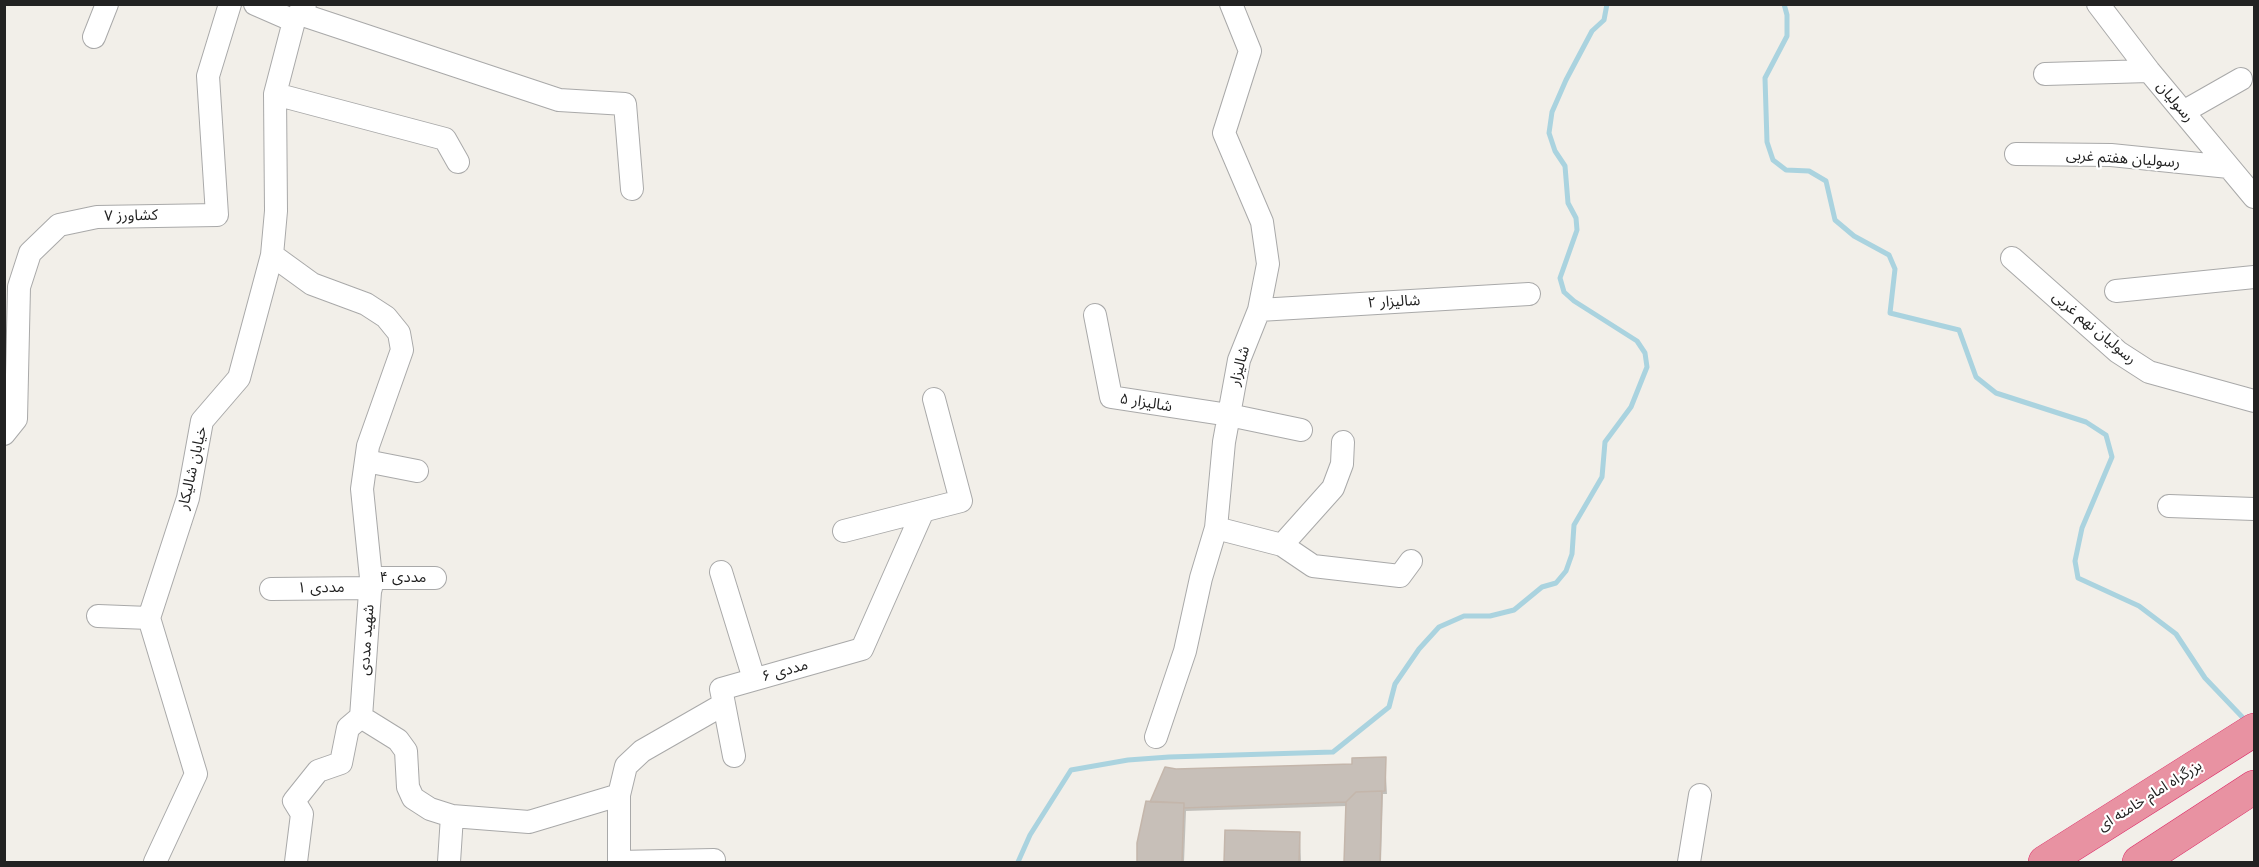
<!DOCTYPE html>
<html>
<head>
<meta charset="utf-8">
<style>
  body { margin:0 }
  #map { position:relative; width:2259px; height:867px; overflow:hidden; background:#f2efe9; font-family:"Fira Sans",sans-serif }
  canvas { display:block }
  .frame { position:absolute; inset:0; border:6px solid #222; pointer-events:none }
</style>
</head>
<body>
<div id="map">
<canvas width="2259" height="867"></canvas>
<div class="frame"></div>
</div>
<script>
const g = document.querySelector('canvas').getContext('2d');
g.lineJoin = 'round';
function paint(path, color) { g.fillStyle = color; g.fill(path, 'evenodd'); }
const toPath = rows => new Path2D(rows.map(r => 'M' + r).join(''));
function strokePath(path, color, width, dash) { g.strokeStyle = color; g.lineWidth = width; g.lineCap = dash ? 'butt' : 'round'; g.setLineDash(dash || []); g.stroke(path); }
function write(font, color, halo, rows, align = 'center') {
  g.font = font + ' "Fira Sans","Noto Sans Arabic",sans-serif'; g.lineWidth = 4.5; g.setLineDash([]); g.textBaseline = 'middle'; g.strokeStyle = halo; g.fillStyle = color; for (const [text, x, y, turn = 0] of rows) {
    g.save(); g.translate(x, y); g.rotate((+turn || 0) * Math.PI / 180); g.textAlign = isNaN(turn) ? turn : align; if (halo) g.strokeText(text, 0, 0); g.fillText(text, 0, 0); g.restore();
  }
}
paint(toPath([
  [1385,759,1387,794,1383,794,1381,862,1346,862,1347,806,1186,811,1184,862,1138,862,1139,843,1151,803,1176,770,1353,765],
  [1227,831,1300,834,1301,862,1225,862]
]), '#0003');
strokePath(toPath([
  [1784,4,1787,15,1787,36,1765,78,1767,142,1773,160,1786,170,1809,171,1826,181,1835,220,1854,236,1889,255,1895,269,1890,313,1959,330,1976,377,1996,393,2086,422,2106,435,2112,457,2082,528,2075,561,2078,578,2139,606,2176,634,2205,678,2247,722],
  [1018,862,1030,835,1071,770,1128,760,1169,757,1333,752,1389,707,1395,684,1419,649,1439,627,1464,616,1490,616,1514,610,1542,587,1556,583,1566,571,1572,554,1574,525,1602,477,1605,442,1631,407,1647,367,1645,353,1637,341,1574,301,1564,292,1560,278,1577,230,1576,218,1568,203,1565,166,1555,151,1549,133,1552,112,1566,80,1592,31,1604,20,1607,4]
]), '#aad3df', 5);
const building = toPath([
  [1386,757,1385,791,1356,792,1346,802,1184,808,1184,803,1150,802,1165,767,1176,769,1352,764,1352,758,1386,757],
  [1382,791,1380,862,1344,862,1346,802,1356,792,1382,791],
  [1146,801,1184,803,1182,862,1137,862,1137,843,1146,801],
  [1225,830,1300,832,1299,862,1224,862,1225,830]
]);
paint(building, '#c7bfb8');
strokePath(building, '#c4b6ab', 1.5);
const minor = toPath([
  [255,4,294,21],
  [2098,4,2149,71,2254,197],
  [300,14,559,100,625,104,632,189],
  [94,37,107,4],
  [2045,74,2149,71],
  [275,94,445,139,458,162],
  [2183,112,2241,79],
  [2016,154,2111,155,2229,167],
  [272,255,312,284,366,304,386,317,399,333,402,350,368,446,362,489,371,578,361,717,398,740,406,751,408,787,413,798,430,809,452,816,529,822,619,795,619,862],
  [2012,258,2118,352,2149,372,2254,401],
  [2116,291,2254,277],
  [1259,310,1529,294],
  [1095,315,1111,397,1229,415,1301,430],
  [4,434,16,419,19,287,30,253,59,225,97,217,217,215,208,76,230,4],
  [366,461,417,471],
  [2169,506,2254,509],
  [1216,528,1282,545,1313,566,1400,576,1411,561],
  [844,531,961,501,934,399],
  [1282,545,1333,488,1342,464,1343,442],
  [721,572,754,679],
  [371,578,435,578],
  [271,589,371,588],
  [98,616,149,618],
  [724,704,734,756],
  [1156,737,1185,651,1201,578,1216,528,1224,442,1239,360,1259,310,1268,264,1262,222,1224,133,1250,51,1231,4],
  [619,795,626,766,642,751,724,704,721,689,862,649,923,511],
  [155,862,196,774,149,618,188,498,202,421,239,378,272,255,276,211,275,94,294,21,305,4],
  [296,862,302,814,294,801,318,771,341,763,348,728,361,717],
  [449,862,452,816],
  [619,862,714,860],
  [1689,862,1700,795]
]);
const highway = toPath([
  [2045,862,2254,730],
  [2139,862,2254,787]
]);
strokePath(minor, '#a9a9a9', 24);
strokePath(highway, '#dc2a67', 34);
strokePath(minor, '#fff', 22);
strokePath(highway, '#e892a2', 33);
write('15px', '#222', '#fff', [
  ["رسولیان",2175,102,50],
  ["رسولیان هفتم غربی",2123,159,4],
  ["کشاورز ۷",131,216,-1],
  ["شالیزار ۲",1394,302,-3],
  ["رسولیان نهم غربی",2094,328,40],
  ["شالیزار",1240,366,-75],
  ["شالیزار ۵",1146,403,9],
  ["خیابان شالیکار",193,468,-77],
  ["مددی ۴",403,578],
  ["مددی ۱",321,588,-1],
  ["شهید مددی",367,640,-86],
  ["مددی ۶",785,671,-16],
  ["بزرگراه امام خامنه ای",2150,796,-32]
]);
</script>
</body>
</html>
